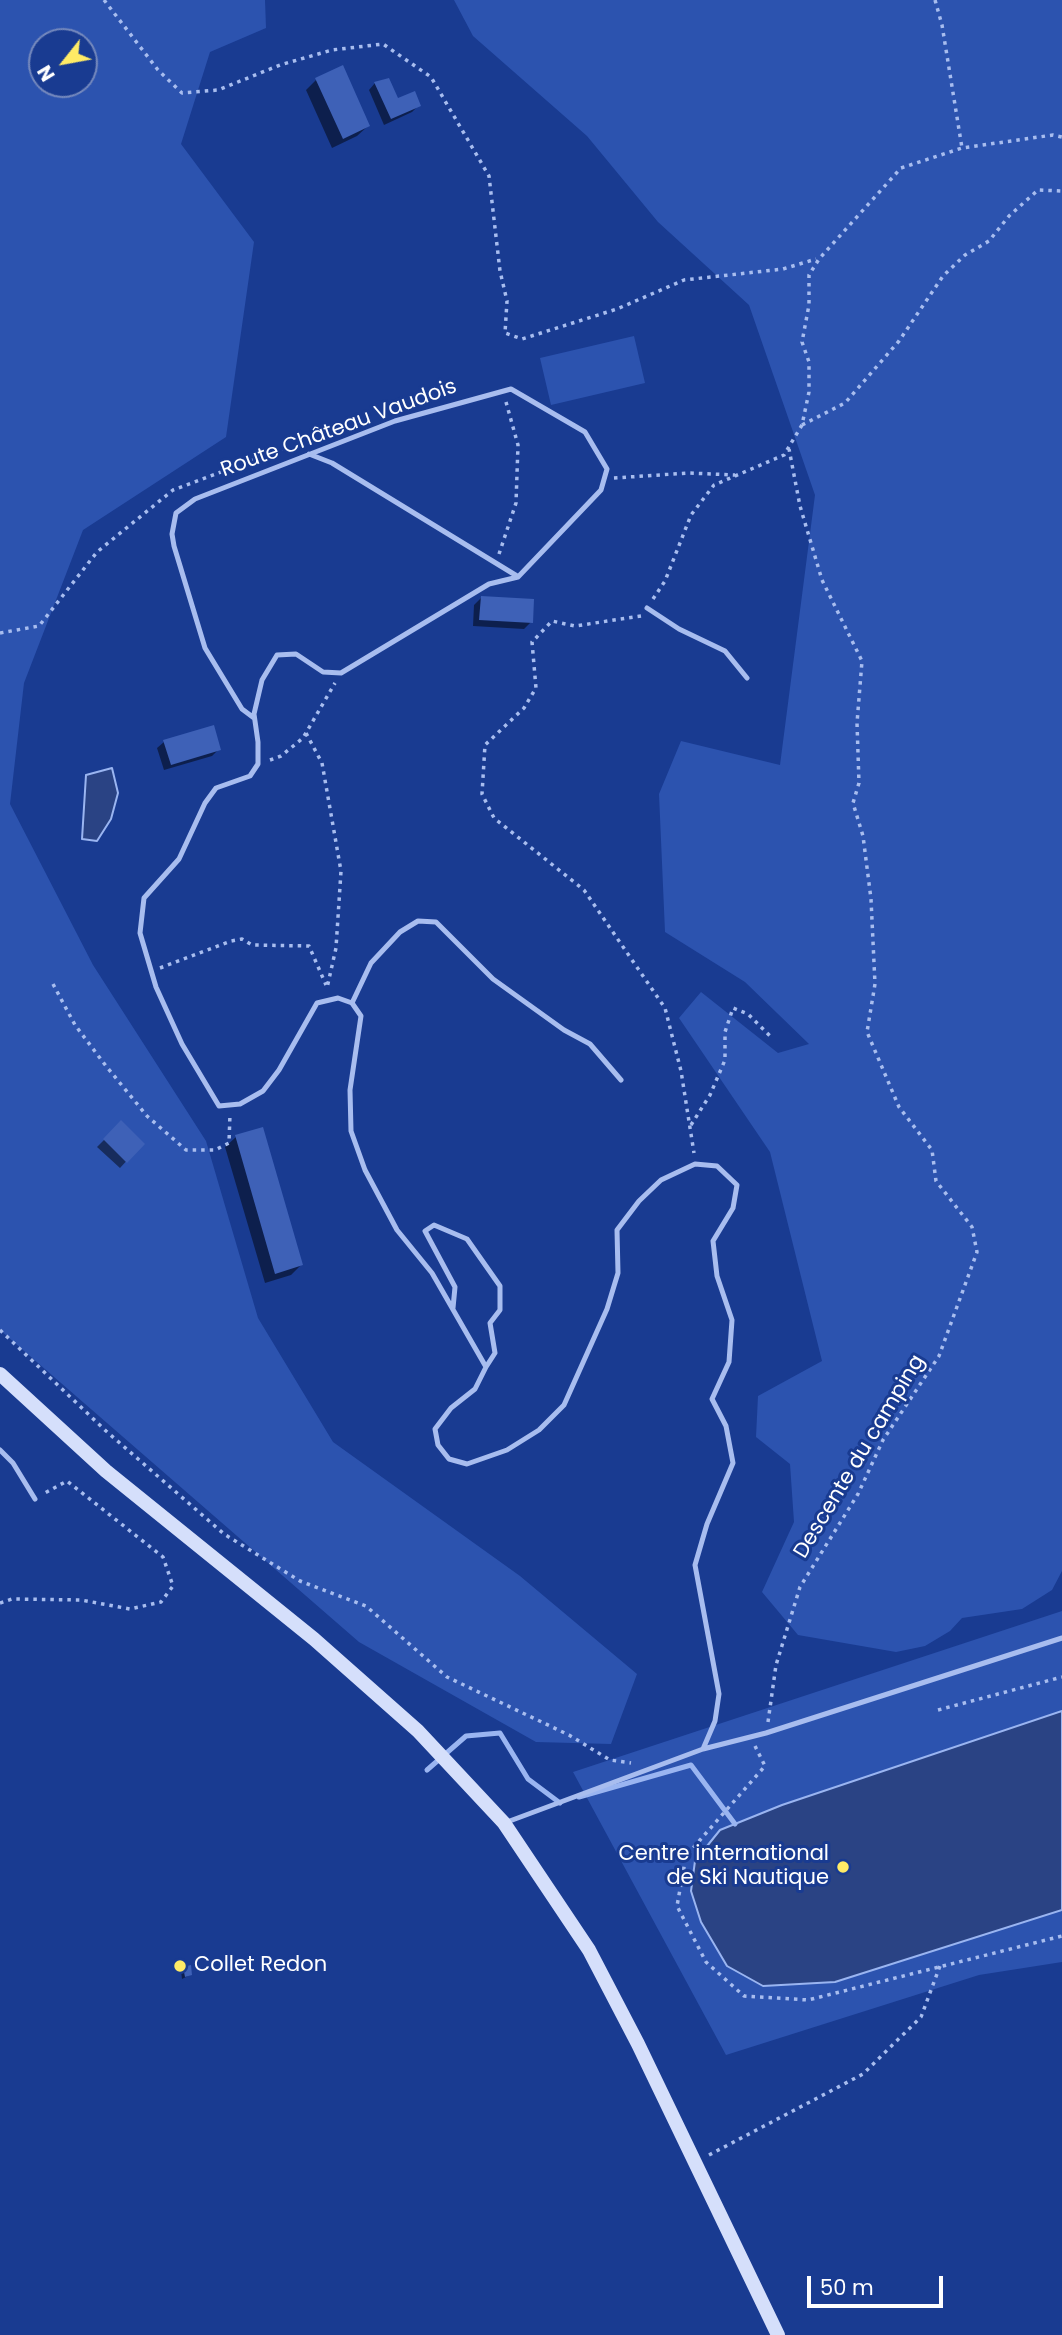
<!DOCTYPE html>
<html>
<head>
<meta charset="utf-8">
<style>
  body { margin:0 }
  #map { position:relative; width:1062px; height:2335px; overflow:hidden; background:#193b91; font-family:Poppins,sans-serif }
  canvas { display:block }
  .north { position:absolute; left:28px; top:28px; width:70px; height:70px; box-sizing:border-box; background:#193b91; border:2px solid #7589bd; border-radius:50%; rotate:239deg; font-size:19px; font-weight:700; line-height:28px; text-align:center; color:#fff }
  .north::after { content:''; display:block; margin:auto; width:24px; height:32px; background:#ffeb66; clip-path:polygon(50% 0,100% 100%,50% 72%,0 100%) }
  .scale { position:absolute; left:807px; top:2276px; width:136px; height:32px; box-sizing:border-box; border:4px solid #fff; border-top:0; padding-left:9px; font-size:21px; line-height:24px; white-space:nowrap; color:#fff; -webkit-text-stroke:5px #193b91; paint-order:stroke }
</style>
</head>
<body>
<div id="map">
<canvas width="1062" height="2335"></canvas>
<div class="north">N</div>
<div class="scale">50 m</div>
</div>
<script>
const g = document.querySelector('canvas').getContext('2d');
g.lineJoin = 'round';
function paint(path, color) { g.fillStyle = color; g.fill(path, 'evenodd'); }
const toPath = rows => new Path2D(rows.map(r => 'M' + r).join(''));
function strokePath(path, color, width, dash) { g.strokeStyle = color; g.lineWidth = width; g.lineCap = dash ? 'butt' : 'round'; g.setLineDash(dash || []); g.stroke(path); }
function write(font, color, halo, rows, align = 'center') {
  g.font = font + ' Poppins,sans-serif'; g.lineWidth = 6; g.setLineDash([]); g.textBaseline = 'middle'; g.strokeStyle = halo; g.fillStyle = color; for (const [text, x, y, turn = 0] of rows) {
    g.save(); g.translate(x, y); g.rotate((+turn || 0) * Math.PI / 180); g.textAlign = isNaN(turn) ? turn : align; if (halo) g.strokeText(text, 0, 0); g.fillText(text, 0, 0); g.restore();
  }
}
paint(toPath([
  [0,0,265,0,266,28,210,52,181,144,254,242,226,437,83,530,24,683,10,804,93,965,206,1141,258,1318,333,1442,520,1576,637,1674,611,1744,536,1742,359,1642,0,1330],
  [42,42,84,42,84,84,42,84],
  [454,0,1062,0,1062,1571,1052,1590,1022,1609,962,1618,950,1631,925,1646,896,1652,798,1635,762,1592,794,1522,790,1464,756,1437,758,1396,822,1361,770,1152,679,1018,701,992,778,1053,809,1044,745,982,665,932,659,794,681,741,780,765,815,495,749,305,658,222,587,136,473,36],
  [634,336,645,383,551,405,540,358],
  [1062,1611,1062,1962,979,1975,726,2055,573,1772]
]), '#2c53af');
const water = toPath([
  [112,768,118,793,111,819,97,841,82,839,86,775,112,768],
  [1062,1711,1062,1910,835,1982,763,1986,727,1966,701,1922,691,1891,695,1861,720,1830,782,1805,1062,1711]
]);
paint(water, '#2a4384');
strokePath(water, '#9ab5f1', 2);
paint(toPath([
  [316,80,368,126,357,136,332,148,306,90],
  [375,83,397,100,419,105,412,112,384,125,369,90],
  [481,598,531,622,524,629,473,626,474,605],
  [164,742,219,749,212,756,164,770,157,748],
  [121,1123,142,1144,120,1168,97,1147],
  [236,1137,301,1265,291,1275,265,1283,225,1147],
  [184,1969,190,1975,182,1979,181,1971]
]), '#0007');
strokePath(toPath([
  [427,1770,466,1736,500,1733,528,1779,560,1803],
  [579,1797,691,1765,735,1824]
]), '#9ab5f1', 5);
paint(toPath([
  [343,65,370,126,343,139,315,78],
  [389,78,398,98,415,91,421,106,391,119,374,82],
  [481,596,534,599,533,623,479,620],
  [214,725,221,750,171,765,163,740],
  [121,1120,145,1144,127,1163,103,1139],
  [263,1127,303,1265,275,1274,235,1135],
  [191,1965,192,1975,185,1977,183,1967]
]), '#3e61b7');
strokePath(toPath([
  [104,0,158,70,182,93,218,90,280,65,332,50,383,44,431,77,489,176,500,271,507,301,505,333,522,339,617,309,684,280,783,269,816,259],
  [935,0,942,25,962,148],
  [802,425,845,403,899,341,943,276,965,255,989,241,1009,216,1038,190,1062,191],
  [614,478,689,473,735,475],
  [499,554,516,503,518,445,506,402],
  [653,599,665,581,691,515,714,485,784,455,802,425,809,392,809,362,802,342,809,305,809,275,819,259,901,168,962,148,1053,135,1062,137],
  [641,616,575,626,552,621,532,642,536,688,524,708,485,745,482,794,494,818,584,890,665,1008,681,1071,694,1153],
  [0,633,39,626,97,552,173,490,285,448,292,450],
  [306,733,322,763,341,871,336,948,327,988],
  [270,760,281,756,303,738,335,683],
  [160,968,231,941,242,939,252,945,309,946,326,985],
  [53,984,75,1025,106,1066,147,1116,186,1150,215,1150,229,1143,230,1114],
  [691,1125,710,1095,725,1060,725,1032,733,1008,748,1014,773,1039],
  [0,1330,106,1431,224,1534,300,1581,366,1606,447,1677,569,1735,610,1760,631,1763],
  [0,1603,12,1599,81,1600,130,1609,161,1602,173,1586,163,1557,67,1481,43,1494],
  [938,1710,1062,1677],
  [768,1722,776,1665,800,1587,858,1494,883,1440,939,1356,977,1252,972,1227,936,1181,932,1150,899,1107,867,1032,875,984,871,899,863,836,853,803,859,783,857,723,862,661,822,580,800,506,789,449],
  [755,1746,765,1766,686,1856,677,1906,706,1962,744,1996,808,2000,1062,1936],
  [709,2155,863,2074,921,2017,940,1966]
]), '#a8bdef', 3.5, [3.5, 5]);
strokePath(toPath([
  [309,454,332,463,517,576],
  [647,608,679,629,725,651,747,678],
  [254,718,242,709,205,648,174,546,172,534,176,513,195,499,395,421,511,389,585,432,607,469,601,490,518,577,489,584,341,673,323,672,296,654,277,655,262,680,254,714,258,742,258,764,250,776,216,788,205,803,179,859,144,898,140,933,156,987,182,1044,219,1106,240,1104,263,1091,279,1070,317,1003,338,998,352,1003,361,1016,350,1090,351,1131,365,1170,397,1230,432,1273,486,1367,475,1389,451,1408,435,1429,438,1445,449,1459,467,1464,507,1450,539,1430,564,1405,607,1309,618,1273,617,1230,639,1201,661,1180,695,1164,717,1166,737,1185,733,1208,713,1241,717,1276,732,1320,729,1362,712,1399,726,1426,733,1463,707,1524,695,1565,719,1694,715,1721,703,1749,507,1822],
  [352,1003,371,963,400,932,418,921,436,922,493,979,564,1030,590,1044,621,1080],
  [453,1308,455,1287,425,1231,434,1225,467,1239,500,1286,500,1310,490,1323,495,1353,486,1367],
  [0,1450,13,1463,35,1499],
  [703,1749,766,1733,1062,1638]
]), '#a8bdef', 5);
strokePath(toPath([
  [0,1374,106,1471,314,1639,418,1731,504,1823,589,1950,638,2044,778,2335]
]), '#d5dffb', 14);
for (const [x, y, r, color] of [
  [843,1867,7,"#ffeb66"],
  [180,1966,7,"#ffeb66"]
]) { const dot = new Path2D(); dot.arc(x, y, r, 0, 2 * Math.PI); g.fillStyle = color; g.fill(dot); strokePath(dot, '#193b91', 2.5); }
write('21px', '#fff', '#193b91', [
  ["Route Château Vaudois",339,429,-20],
  ["Descente du camping",860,1457,-59]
]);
write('21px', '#fff', '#193b91', [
  ["Centre international",829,1855],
  ["de Ski Nautique",829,1879],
  ["Collet Redon",194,1966,"left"]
], 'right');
</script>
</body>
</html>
